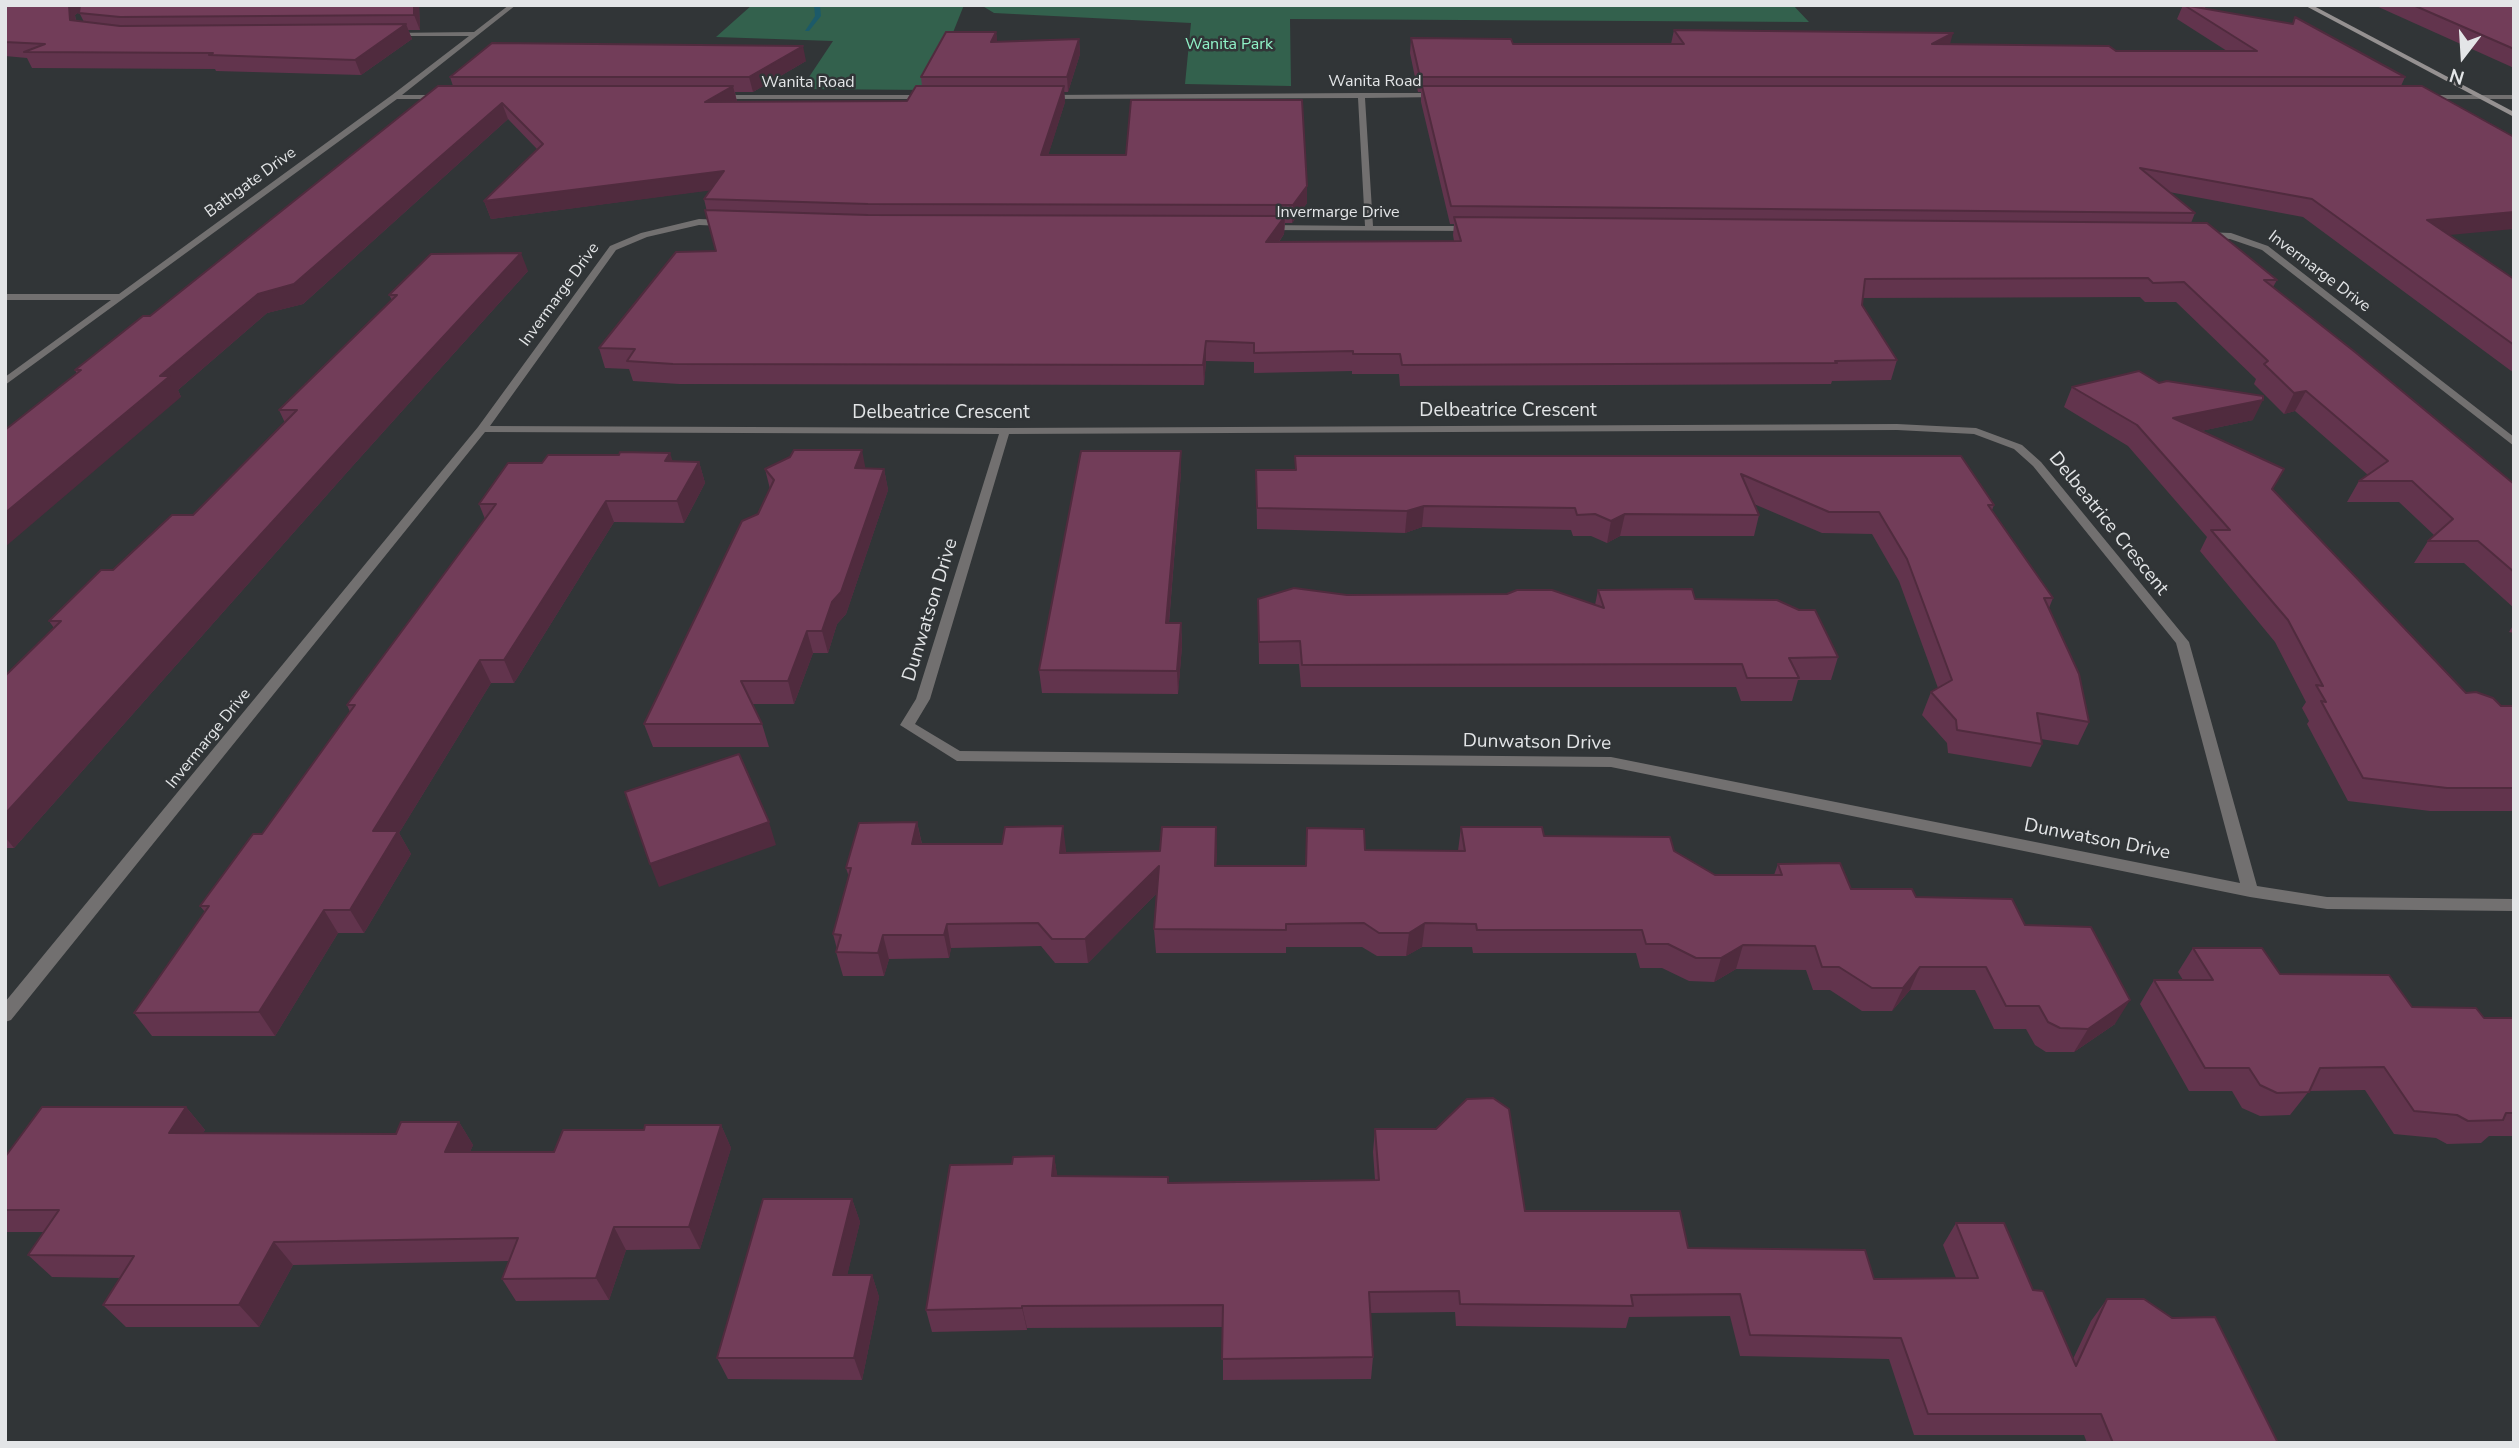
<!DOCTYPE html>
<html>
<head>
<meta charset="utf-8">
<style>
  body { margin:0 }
  #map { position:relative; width:2519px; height:1448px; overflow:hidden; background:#313537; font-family:"Nunito Sans",sans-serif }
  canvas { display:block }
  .frame { position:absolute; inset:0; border:7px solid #e3e5e7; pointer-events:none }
  .north { position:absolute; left:2428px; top:21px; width:70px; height:70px; -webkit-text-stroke:5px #313537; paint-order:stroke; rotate:197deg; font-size:19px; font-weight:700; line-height:28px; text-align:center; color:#e3e5e7 }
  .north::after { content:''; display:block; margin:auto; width:24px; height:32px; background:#e3e5e7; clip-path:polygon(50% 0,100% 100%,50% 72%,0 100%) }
</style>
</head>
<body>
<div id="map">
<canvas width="2519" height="1448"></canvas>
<div class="frame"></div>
<div class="north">N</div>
</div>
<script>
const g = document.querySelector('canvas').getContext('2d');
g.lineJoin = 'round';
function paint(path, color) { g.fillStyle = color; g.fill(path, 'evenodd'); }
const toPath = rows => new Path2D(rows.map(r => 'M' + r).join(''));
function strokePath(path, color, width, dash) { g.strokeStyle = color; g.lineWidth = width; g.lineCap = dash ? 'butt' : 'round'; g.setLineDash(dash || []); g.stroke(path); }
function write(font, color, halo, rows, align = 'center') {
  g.font = font + ' "Nunito Sans",sans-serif'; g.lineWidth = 5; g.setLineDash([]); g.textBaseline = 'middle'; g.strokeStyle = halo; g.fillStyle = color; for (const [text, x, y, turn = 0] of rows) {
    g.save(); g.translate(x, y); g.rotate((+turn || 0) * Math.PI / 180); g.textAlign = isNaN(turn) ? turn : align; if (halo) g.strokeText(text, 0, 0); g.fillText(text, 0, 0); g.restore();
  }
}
paint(toPath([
  [752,5,964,5,930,90,801,89,833,41,716,37],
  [981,5,1793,5,1809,22,1290,19,1291,86,1185,84,1191,23,994,13]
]), '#33614d');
paint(toPath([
  [814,5,820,5,821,16,809,31,805,31,815,16,814,5]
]), '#1c5a69');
paint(toPath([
  [509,5,516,5,402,95,443,95,446,99,397,99,5,385,5,377,111,300,5,300,5,294,119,294,392,95,469,36,391,36,389,33,474,32,509,5],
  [1361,93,1440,93,1444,95,1440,97,1365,98,1373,226,1470,226,1474,229,1473,231,1263,230,1263,226,1266,225,1365,226,1358,98,1048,99,1044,97,1048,95,1361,93],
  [716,95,926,95,930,97,926,99,719,99,716,95],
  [2423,95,2514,95,2514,99,2420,99,2423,95],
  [699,219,724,220,728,223,724,226,699,225,647,237,616,250,490,426,1005,428,1897,424,1976,428,2022,445,2041,462,2189,642,2257,886,2327,897,2514,899,2514,911,2327,909,2250,897,1611,767,957,761,900,725,916,699,999,434,485,432,11,1020,5,1022,5,1002,478,427,610,246,641,233,699,219],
  [1897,430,1974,434,2014,449,2033,466,2176,643,2240,883,1611,757,960,751,915,724,930,699,1009,434,1897,430],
  [2204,232,2231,233,2268,246,2514,437,2514,446,2262,250,2230,239,2201,237,2200,235,2204,232]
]), '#727070');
paint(toPath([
  [2304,5,2312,5,2514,112,2514,117,2304,5]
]), '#959191');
paint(toPath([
  [5,5,419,5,420,30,408,30,412,39,361,75,216,71,215,69,32,68,27,58,5,56],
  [79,12,84,22,76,21,75,15],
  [2183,5,2206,5,2205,8,2405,77,2401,86,2449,235,2514,279,2514,373,2303,217,2169,192,2195,213,2191,223,2277,280,2273,287,2514,484,2514,608,2464,563,2414,563,2428,541,2434,535,2399,502,2347,502,2359,481,2368,475,2295,411,2284,414,2254,384,2256,379,2176,302,2145,302,2140,297,1863,298,1862,305,1897,360,1891,380,1832,381,1831,384,1400,386,1399,374,1352,374,1352,371,1254,373,1254,362,1206,361,1204,385,679,384,633,381,629,369,605,368,599,348,716,251,704,199,710,190,491,219,484,201,537,149,508,119,303,304,267,313,178,390,181,397,77,374,75,370,150,316,453,86,450,77,806,61,753,92,735,92,737,102,907,101,922,86,921,77,996,32,997,42,1079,39,1080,54,1068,92,1064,92,1065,102,1048,155,1307,203,1292,223,1285,223,1284,234,1279,242,1454,241,1453,235,1454,224,1450,224,1421,102,1421,92,1418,92,1410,53,1411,38,1513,44,1671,44,1674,30,1950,45,2116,51,2227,51,2177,19],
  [2374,5,2514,5,2514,68],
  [528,271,349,470,14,848,5,848,5,676,54,628,49,621,113,570,193,515,285,423,279,410,392,300,389,295],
  [2159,383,2253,420,2201,431,2273,490,2466,693,2501,706,2514,706,2514,811,2430,811,2348,801,2307,724,2309,721,2302,708,2306,702,2275,642,2200,551,2207,537,2128,446,2064,407,2072,387],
  [1961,456,1994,505,1992,510,2053,598,2049,608,2089,722,2078,745,2041,739,2042,744,2031,767,1948,753,1947,743,1922,715,1931,692,1938,688,1899,581,1872,534,1822,533,1754,504,1759,515,1754,536,1620,536,1607,543,1591,536,1573,536,1571,530,1422,527,1405,533,1257,529,1256,470,1295,470],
  [673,462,699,462,705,483,684,523,614,522,514,683,491,683,399,833,411,854,364,933,338,933,275,1036,152,1036,134,1013,205,912,200,906,262,834,350,712,347,705,485,519,479,504],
  [765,469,884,469,888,490,846,614,837,624,828,653,813,653,794,704,752,704,762,724,769,747,653,747,644,724,758,514,770,489],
  [1181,472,1169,623,1181,623,1182,646,1178,694,1042,693,1039,670],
  [1598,590,1695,599,1838,657,1831,680,1798,680,1792,701,1741,701,1736,687,1301,687,1299,664,1259,664,1258,599,1347,595,1595,605],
  [2514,624,2514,633,2509,632],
  [917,822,922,844,1066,850,1066,853,1217,850,1216,866,1306,866,1365,850,1458,851,1461,827,1674,851,1715,875,1774,875,1778,864,1851,889,1916,897,2025,925,2115,1024,2074,1052,2046,1052,2035,1045,2026,1029,1994,1029,1975,990,1910,990,1892,1011,1862,1011,1830,990,1813,990,1806,970,1736,969,1714,982,1689,981,1662,968,1640,968,1636,953,1473,953,1472,947,1422,947,1406,956,1377,956,1362,947,1286,947,1286,953,1156,953,1154,929,1157,893,1088,963,1055,963,1041,946,951,948,949,958,889,959,884,976,843,976,836,952,837,949,833,934,849,877,846,868],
  [2193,948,2280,974,2412,1007,2484,1018,2514,1018,2514,1136,2489,1136,2481,1143,2447,1144,2436,1138,2394,1134,2365,1090,2309,1091,2290,1115,2260,1116,2242,1108,2232,1091,2189,1091,2140,1004,2154,980,2183,980,2178,972],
  [186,1107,205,1130,203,1133,396,1134,459,1122,473,1145,470,1152,554,1152,644,1130,721,1125,731,1148,700,1249,626,1250,609,1300,516,1301,502,1279,509,1261,293,1265,259,1327,126,1327,103,1305,121,1278,52,1277,28,1255,44,1232,5,1232,5,1157],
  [1375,1129,1525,1211,1688,1248,1874,1279,1956,1278,1943,1245,1956,1223,2033,1290,2073,1359,2091,1321,2107,1299,2278,1443,2087,1443,2084,1435,1914,1435,1889,1359,1740,1356,1730,1316,1629,1317,1626,1328,1456,1326,1455,1312,1370,1313,1373,1357,1371,1379,1223,1380,1223,1327,1027,1328,1027,1330,932,1332,926,1310,1012,1164,1054,1156,1057,1176,1169,1183,1375,1180,1373,1152],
  [852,1199,860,1222,847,1275,872,1275,879,1297,862,1380,728,1379,717,1358]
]), '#62344d');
paint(toPath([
  [69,5,89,5,75,15,77,35,70,20],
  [414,5,419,5,420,30,414,15],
  [406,24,412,39,361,75,355,60],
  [996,32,998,47,991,42],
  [1953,33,1949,48,1932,44],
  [1079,39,1080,54,1068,92,1067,77],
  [803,46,806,61,753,92,749,77],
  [733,86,737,102,705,102],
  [1064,86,1065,102,1043,172,1041,155],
  [502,103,508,119,303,304,267,313,178,390,181,397,5,547,5,513,160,376,258,294],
  [724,171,729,188,491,219,484,201],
  [1307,186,1307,203,1292,223,1293,205],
  [2514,212,2514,229,2417,238,2427,220],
  [1285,216,1284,234,1266,260,1266,242],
  [521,253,528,271,349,470,14,848,5,837,5,814,339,449],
  [1206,341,1206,361,1204,385,1203,365],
  [2306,391,2295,411,2284,414,2294,393],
  [2263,400,2253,420,2163,439,2173,418],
  [862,450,866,471,855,468],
  [1181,451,1181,472,1167,646,1166,623],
  [670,453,677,474,665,461],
  [699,462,705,483,684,523,677,501],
  [884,469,888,490,846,614,837,624,828,653,822,631,832,602],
  [606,501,614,522,514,683,504,660],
  [1424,506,1422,527,1405,533,1407,511],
  [1625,514,1620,536,1607,543,1611,521],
  [1181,623,1182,646,1178,694,1177,671],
  [807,631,813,653,794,704,788,681],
  [480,660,491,683,399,833,411,854,364,933,350,910,373,831],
  [769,822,776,845,659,887,650,864],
  [917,822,922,846,912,844],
  [1063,826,1066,850,1063,876,1060,853],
  [1216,827,1217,850,1215,889,1215,866],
  [1159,866,1161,889,1088,963,1085,939],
  [324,910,338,933,275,1036,259,1012],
  [1425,923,1422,947,1406,956,1409,933],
  [947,924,951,948,949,958,944,935],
  [883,935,889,959,884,976,878,953],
  [1743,945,1736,969,1714,982,1721,958],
  [1920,967,1910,990,1892,1011,1903,988],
  [2130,1000,2115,1024,2074,1052,2088,1029],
  [186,1107,205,1130,189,1155,169,1133],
  [459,1122,473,1145,460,1175,445,1152],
  [721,1125,731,1148,700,1249,689,1227],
  [1054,1156,1058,1179,1052,1176],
  [852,1199,860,1222,842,1297,833,1275],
  [614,1227,626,1250,609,1300,596,1278],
  [274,1242,293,1265,259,1327,239,1305],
  [872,1275,879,1297,862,1380,854,1358],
  [1022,1306,1027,1328,1027,1330,1022,1308]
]), '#502b3e');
const building = toPath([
  [5,5,69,5,70,20,120,26,406,24,355,60,209,55,213,53,24,52,45,44,5,42,5,5],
  [80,5,414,5,414,15,120,17,79,13,80,5],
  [2184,5,2293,24,2295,17,2405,77,1420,77,1411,38,1511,39,1513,44,1684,44,1674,30,1953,33,1932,44,2109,46,2116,51,2257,51,2184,5],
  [2413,5,2514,5,2514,49,2413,5],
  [946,32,996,32,991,42,1079,39,1067,77,921,77,946,32],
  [492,43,803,46,749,77,450,77,492,43],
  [438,86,733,86,705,102,907,101,916,86,1064,86,1041,155,1126,155,1131,100,1302,100,1307,186,1293,205,868,204,704,199,724,171,484,201,543,144,502,103,294,284,258,294,160,376,170,376,5,513,5,430,81,370,75,370,143,316,150,316,438,86],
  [1422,86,2422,86,2514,137,2514,212,2427,220,2514,279,2514,345,2312,199,2140,168,2195,213,1451,206,1422,86],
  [705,210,868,215,1285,216,1266,242,1461,241,1454,217,2207,223,2277,280,2264,280,2355,352,2514,484,2514,572,2478,541,2428,541,2453,519,2412,481,2359,481,2388,461,2306,391,2294,393,2264,364,2268,361,2184,282,2153,283,2148,278,1865,279,1862,305,1897,360,1835,361,1837,363,1402,365,1400,354,1353,354,1353,351,1254,353,1254,343,1206,341,1203,365,673,364,627,361,635,349,599,348,676,252,716,251,705,210],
  [521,253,339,449,5,814,5,676,61,621,49,621,101,570,113,570,172,515,193,515,297,410,279,410,397,295,389,295,431,254,521,253],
  [2139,371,2159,383,2167,381,2263,396,2263,400,2173,418,2284,469,2272,489,2466,693,2476,692,2493,698,2501,706,2514,706,2514,788,2447,788,2363,778,2321,701,2326,702,2316,685,2323,686,2288,620,2211,530,2230,530,2137,425,2072,387,2139,371],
  [794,450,862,450,855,468,884,469,841,592,832,602,822,631,807,631,788,681,741,681,762,724,644,724,742,521,758,514,774,480,765,469,790,457,794,450],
  [1081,451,1181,451,1166,623,1181,623,1177,671,1039,670,1081,451],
  [620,452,670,453,665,461,699,462,677,501,606,501,504,660,480,660,373,831,398,831,350,910,324,910,259,1012,134,1013,209,906,200,906,253,834,262,834,355,705,347,705,496,504,479,504,508,463,542,463,548,455,619,455,620,452],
  [1295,456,1961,456,1994,505,1988,505,2053,598,2044,598,2079,674,2089,722,2037,713,2042,744,1957,730,1956,720,1931,692,1952,680,1907,559,1879,512,1829,512,1741,474,1759,515,1625,514,1611,521,1595,514,1577,515,1575,508,1424,506,1407,511,1257,508,1256,470,1296,470,1295,456],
  [1294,588,1347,595,1507,594,1517,590,1552,590,1604,608,1598,590,1692,589,1695,599,1777,600,1799,610,1815,610,1838,657,1789,658,1799,678,1747,678,1742,664,1302,665,1300,641,1259,642,1258,599,1294,588],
  [739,754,769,822,650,864,625,792,739,754],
  [917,822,912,844,1002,844,1005,827,1063,826,1060,853,1160,851,1162,827,1216,827,1215,866,1306,866,1307,828,1364,829,1365,850,1465,851,1461,827,1542,827,1544,836,1670,837,1674,851,1715,875,1782,875,1778,864,1840,863,1851,889,1912,889,1916,897,2012,899,2025,925,2091,927,2130,1000,2088,1029,2060,1028,2048,1022,2039,1006,2006,1006,1986,967,1920,967,1903,988,1872,988,1839,967,1822,967,1815,946,1743,945,1721,958,1696,958,1668,944,1646,944,1642,930,1477,930,1476,924,1425,923,1409,933,1379,933,1364,923,1286,924,1286,930,1154,929,1159,866,1085,939,1052,939,1038,923,947,924,944,935,883,935,878,953,836,952,841,935,833,934,851,868,846,868,859,823,917,822],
  [2193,948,2262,948,2280,974,2389,975,2412,1007,2476,1008,2484,1018,2514,1018,2514,1113,2506,1113,2503,1120,2468,1121,2457,1115,2414,1111,2384,1067,2320,1068,2309,1092,2277,1093,2260,1085,2249,1068,2205,1068,2154,980,2213,980,2193,948],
  [1493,1098,1509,1109,1525,1211,1680,1211,1688,1248,1865,1250,1874,1279,1978,1278,1956,1223,2004,1223,2033,1290,2043,1291,2076,1366,2107,1299,2144,1299,2172,1318,2215,1317,2278,1443,2113,1443,2101,1414,1928,1414,1901,1338,1750,1335,1740,1294,1631,1295,1633,1306,1460,1304,1459,1291,1369,1292,1373,1357,1222,1359,1223,1305,1022,1306,1022,1308,926,1310,950,1165,1012,1164,1013,1157,1054,1156,1052,1176,1168,1177,1168,1183,1379,1180,1375,1129,1436,1129,1467,1099,1493,1098],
  [42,1107,186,1107,169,1133,396,1134,401,1122,459,1122,445,1152,554,1152,563,1130,644,1130,645,1125,721,1125,689,1227,614,1227,596,1278,502,1279,518,1238,274,1242,239,1305,103,1305,134,1256,28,1255,59,1210,5,1210,5,1157,42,1107],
  [763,1199,852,1199,833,1275,872,1275,854,1358,717,1358,763,1199]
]);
paint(building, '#723d59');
strokePath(building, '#502b3e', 2);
write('16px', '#90f3c8', '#313537', [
  ["Wanita Park",1229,45]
]);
write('16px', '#e3e5e7', '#313537', [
  ["Wanita Road",1375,82],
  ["Wanita Road",808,83],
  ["Bathgate Drive",251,183,-36],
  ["Invermarge Drive",1338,213],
  ["Invermarge Drive",2319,272,37],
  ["Invermarge Drive",560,295,-54],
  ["Invermarge Drive",209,739,-51]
]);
write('19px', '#e3e5e7', '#313537', [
  ["Delbeatrice Crescent",1508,411],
  ["Delbeatrice Crescent",941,413],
  ["Delbeatrice Crescent",2108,524,51],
  ["Dunwatson Drive",931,610,-73],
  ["Dunwatson Drive",1537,743,1],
  ["Dunwatson Drive",2097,840,11]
]);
</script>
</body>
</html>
